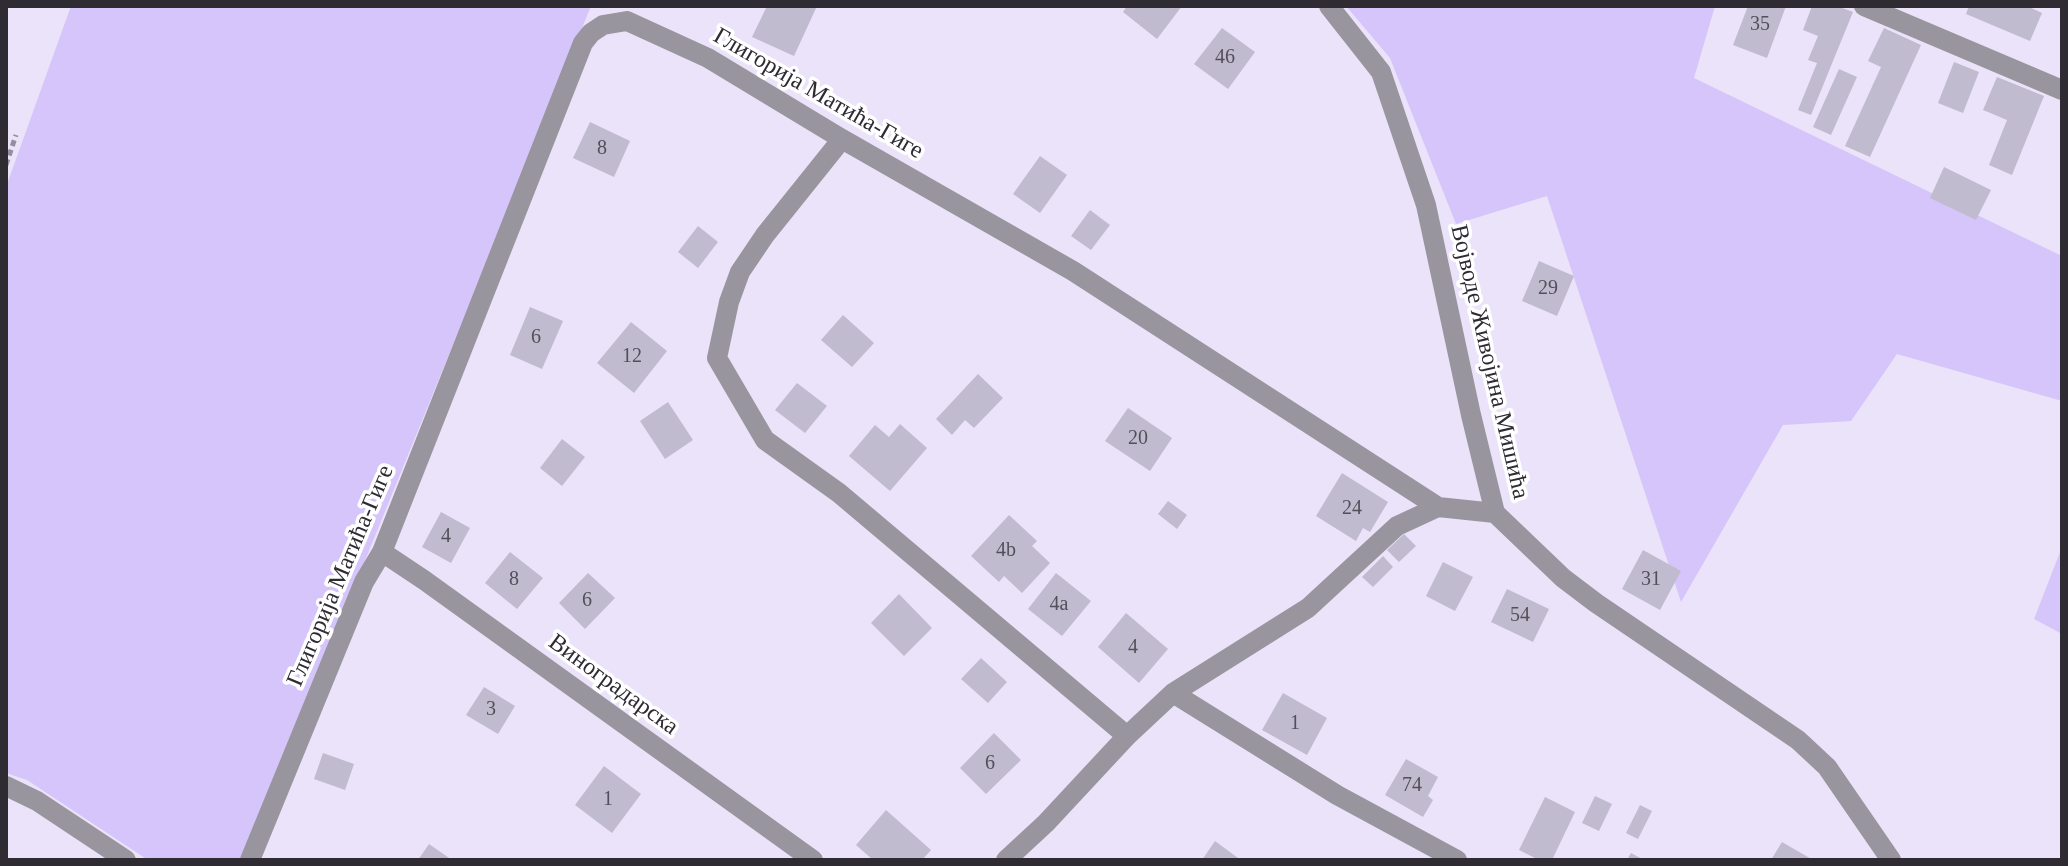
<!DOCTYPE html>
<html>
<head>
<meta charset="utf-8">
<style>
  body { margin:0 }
  #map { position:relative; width:2068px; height:866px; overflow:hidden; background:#eae3f9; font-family:Georgia,serif }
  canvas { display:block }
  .frame { position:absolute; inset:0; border:8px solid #2e2b33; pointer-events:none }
</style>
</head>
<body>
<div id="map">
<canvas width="2068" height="866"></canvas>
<div class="frame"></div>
</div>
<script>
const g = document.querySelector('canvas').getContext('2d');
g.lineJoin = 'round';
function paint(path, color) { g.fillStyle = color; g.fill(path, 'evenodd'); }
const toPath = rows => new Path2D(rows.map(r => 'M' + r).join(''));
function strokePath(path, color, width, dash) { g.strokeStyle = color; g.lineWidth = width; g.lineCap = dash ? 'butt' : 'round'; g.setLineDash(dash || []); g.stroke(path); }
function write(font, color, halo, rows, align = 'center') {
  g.font = font + ' Georgia,serif'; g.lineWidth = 7; g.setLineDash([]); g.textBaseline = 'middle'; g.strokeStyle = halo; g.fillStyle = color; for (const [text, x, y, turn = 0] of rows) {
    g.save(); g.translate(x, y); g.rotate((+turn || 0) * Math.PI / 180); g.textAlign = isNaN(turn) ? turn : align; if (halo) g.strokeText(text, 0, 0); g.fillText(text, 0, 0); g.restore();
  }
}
paint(toPath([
  [71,6,591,6,243,860,148,860,27,780,6,773,6,187],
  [1346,6,1715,6,1694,78,2062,256,2062,401,1897,354,1851,421,1783,425,1681,602,1547,196,1456,224,1390,58],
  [2062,547,2062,634,2034,619]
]), '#d6c5fa');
paint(toPath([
  [767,6,817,6,794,56,752,37],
  [1127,6,1182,6,1157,39,1123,12],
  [1748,6,1786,6,1767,58,1733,45],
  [1812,6,1837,6,1853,12,1811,115,1798,110,1817,63,1808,60,1818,36,1803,30],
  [1969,6,2027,6,2042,13,2030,41,1966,14],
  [1222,28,1255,52,1228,89,1194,64],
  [1884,28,1921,45,1870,157,1845,146,1881,67,1868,61],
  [1954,62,1979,72,1963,113,1938,103],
  [1839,69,1857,77,1831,135,1813,127],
  [1997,77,2044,96,2012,175,1989,165,2007,120,1983,110],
  [590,122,630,141,614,177,573,158],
  [1040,156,1067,175,1040,213,1013,194],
  [1944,167,1991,190,1976,220,1930,198],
  [1090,210,1110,225,1091,250,1071,236],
  [698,226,718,242,698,268,678,252],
  [1539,261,1574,276,1557,316,1522,301],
  [530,307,563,321,542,369,510,355],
  [843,315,874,343,852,367,821,340],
  [631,322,667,351,634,393,597,363],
  [978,374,1003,398,974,428,965,420,952,435,936,419],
  [797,383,827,406,805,433,775,410],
  [668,402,693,440,665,459,640,421],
  [1128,408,1172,438,1150,471,1105,441],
  [900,424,927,448,890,491,849,456,875,425,889,437],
  [562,439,585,457,562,486,540,468],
  [1342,473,1388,502,1370,532,1363,528,1356,541,1316,516],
  [1168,501,1187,515,1177,529,1158,514],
  [441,512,470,528,451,563,422,547],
  [1009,515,1037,541,1032,546,1050,563,1022,593,1004,576,999,582,971,556],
  [1404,534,1416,546,1399,562,1387,550],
  [1643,550,1681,571,1660,610,1622,589],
  [510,552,543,578,517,609,485,583],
  [1383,556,1393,567,1373,587,1362,577],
  [1443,562,1473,577,1455,611,1426,596],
  [588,573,615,598,585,629,559,603],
  [1056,573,1091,601,1062,636,1028,609],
  [1507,589,1549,609,1533,642,1491,622],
  [899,594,932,628,904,656,871,623],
  [1126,613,1168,649,1139,683,1098,647],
  [981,658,1007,682,988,703,961,679],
  [484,687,515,706,498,734,466,715],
  [1283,693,1327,718,1307,755,1262,730],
  [994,733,1021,760,986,794,960,768],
  [323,753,354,764,345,790,314,779],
  [1406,759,1438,777,1428,796,1433,800,1423,817,1385,795],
  [604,766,641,794,612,833,575,805],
  [1595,796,1612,804,1599,831,1582,823],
  [1545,797,1575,812,1552,860,1539,860,1519,850],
  [1640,805,1652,811,1638,839,1626,833],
  [886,810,931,850,922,860,873,860,856,845],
  [1215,841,1238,858,1236,860,1202,860],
  [1782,842,1813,860,1771,860],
  [429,844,452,860,418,860],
  [1631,853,1644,860,1627,860]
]), '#c1bbcf');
strokePath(toPath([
  [6,165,16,135]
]), '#948f9f', 5, [6, 4]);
strokePath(toPath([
  [1329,6,1381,72,1426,205,1471,415,1495,513,1563,578,1596,603,1798,740,1827,767,1891,860],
  [1864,6,2062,90],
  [842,139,765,235,740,272,729,302,717,358,765,440,839,493,1127,736],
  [382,552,424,580,813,860],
  [1173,693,1337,795,1457,860],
  [6,786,37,801,126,860],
  [250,860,364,582,382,552,583,43,591,33,603,25,627,21,708,58,842,139,1073,271,1438,507,1495,513],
  [1006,860,1046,823,1127,736,1173,693,1308,608,1397,526,1438,507]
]), '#98959e', 20);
write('20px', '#534f5a', null, [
  ["35",1760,25],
  ["46",1225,58],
  ["8",602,149],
  ["29",1548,289],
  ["6",536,338],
  ["12",632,357],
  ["20",1138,439],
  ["24",1352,509],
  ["4",446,537],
  ["4b",1006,551],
  ["8",514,580],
  ["31",1651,580],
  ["6",587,601],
  ["4a",1059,605],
  ["54",1520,616],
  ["4",1133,648],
  ["3",491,710],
  ["1",1295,724],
  ["6",990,764],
  ["74",1412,786],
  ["1",608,800]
]);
write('24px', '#2e2b33', '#fff', [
  ["Глигорија Матића-Гиге",818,94,30],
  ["Војводе Живојина Мишића",1489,362,77],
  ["Глигорија Матића-Гиге",341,576,-67],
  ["Виноградарска",613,685,36]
]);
</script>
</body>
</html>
